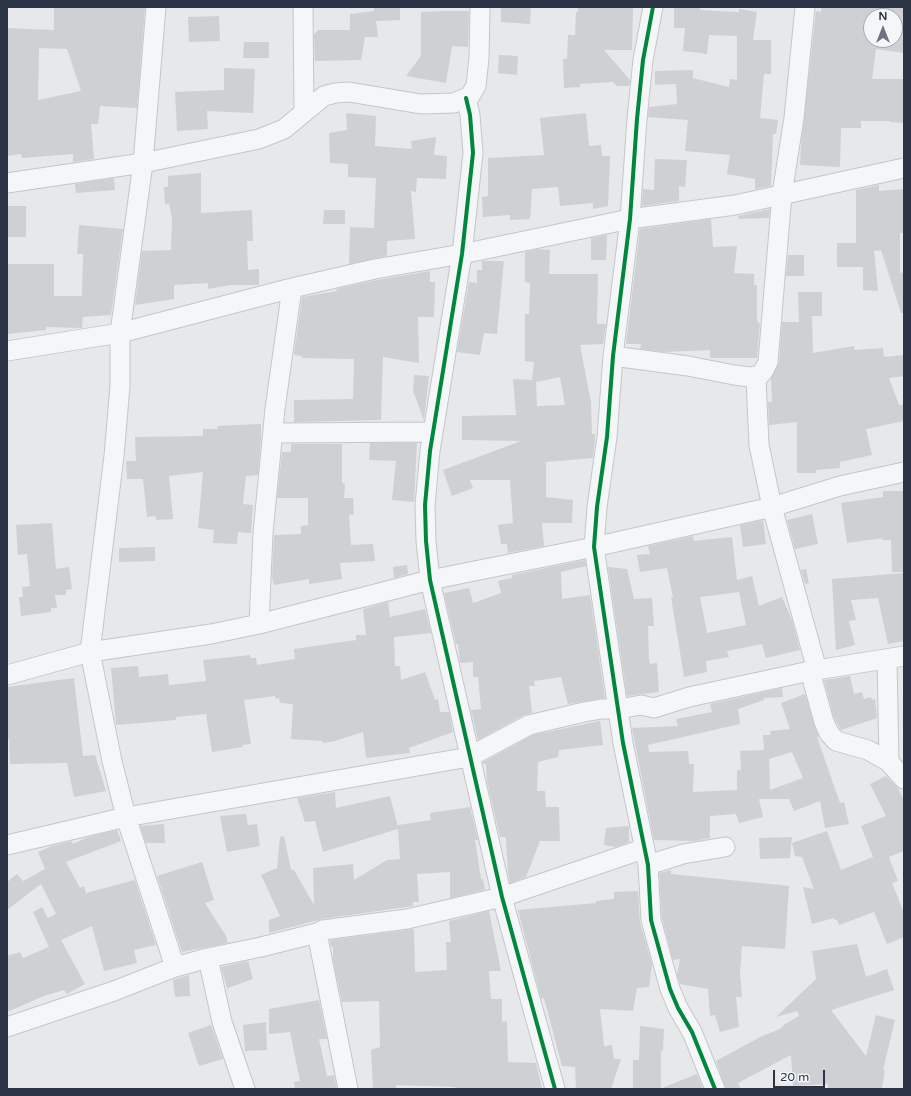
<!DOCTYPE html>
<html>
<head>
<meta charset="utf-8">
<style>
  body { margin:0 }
  #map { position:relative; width:911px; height:1096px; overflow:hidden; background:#e6e8ea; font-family:"Varela Round",sans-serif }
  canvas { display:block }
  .frame { position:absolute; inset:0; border:8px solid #2b3445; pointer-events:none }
  .north { position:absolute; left:863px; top:8px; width:40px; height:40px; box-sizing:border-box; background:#f4f6f9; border:1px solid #a4a8b1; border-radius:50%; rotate:0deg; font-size:11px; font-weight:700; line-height:16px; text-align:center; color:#2b3445 }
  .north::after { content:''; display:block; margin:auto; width:14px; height:18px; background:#6c737f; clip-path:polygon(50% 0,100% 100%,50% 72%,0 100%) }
  .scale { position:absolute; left:773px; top:1070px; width:52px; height:18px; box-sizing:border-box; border:2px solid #2b3445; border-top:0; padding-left:5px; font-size:12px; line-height:14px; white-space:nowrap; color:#2b3445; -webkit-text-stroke:3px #f4f6f9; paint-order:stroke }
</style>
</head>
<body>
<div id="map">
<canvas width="911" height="1096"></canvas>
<div class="frame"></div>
<div class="north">N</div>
<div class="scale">20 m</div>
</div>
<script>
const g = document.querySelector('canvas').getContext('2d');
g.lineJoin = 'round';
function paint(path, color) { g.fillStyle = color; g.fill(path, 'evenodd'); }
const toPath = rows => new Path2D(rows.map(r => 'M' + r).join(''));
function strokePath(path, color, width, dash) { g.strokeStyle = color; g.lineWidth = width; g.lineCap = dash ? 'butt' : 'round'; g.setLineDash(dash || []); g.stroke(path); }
paint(toPath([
  [54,7,145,7,137,108,100,106,98,124,91,124,94,159,73,162,73,154,22,158,21,154,7,156,7,28,54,30],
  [39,48,67,49,81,91,38,100],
  [374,7,400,7,400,20,376,21,378,37,365,37,361,60,315,61,314,35,318,30,350,30,350,14,374,11],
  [501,7,531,7,530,24,501,22],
  [578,7,633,7,632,50,604,50,630,80,629,86,617,86,613,82,580,84,580,87,564,88,563,59,567,59,568,35,575,35,576,12,578,12],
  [674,7,701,7,700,10,739,12,739,9,757,12,753,40,771,40,771,74,764,74,760,118,778,120,776,134,773,134,771,186,755,189,755,179,727,174,730,155,685,151,688,120,648,117,649,107,677,104,676,84,655,85,655,71,693,70,693,78,729,87,730,79,737,80,737,36,709,35,707,54,683,51,685,28,674,28],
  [821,7,904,7,904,53,876,49,872,79,904,79,903,123,890,122,890,121,861,121,861,128,841,128,840,167,800,165,801,145,816,11,821,12],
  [871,16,895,16,895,40,871,40],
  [446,11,469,11,468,47,452,46,446,83,406,76,421,56,421,12],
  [219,16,220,41,189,42,188,17],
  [244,42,269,42,269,58,243,58],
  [499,55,518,56,517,75,498,73],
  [224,68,255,69,253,113,207,111,208,129,177,131,175,92,224,90],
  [346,113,376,116,375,146,412,149,411,141,436,137,434,155,447,156,446,179,417,178,416,192,411,191,415,239,387,241,387,256,349,264,350,227,374,228,376,178,348,177,348,164,330,163,329,133,347,130],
  [586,113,589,146,601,145,602,156,610,156,608,206,593,209,593,203,560,206,558,187,532,189,530,219,510,220,510,215,483,217,482,197,488,196,488,158,544,155,540,118],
  [655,159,687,160,685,187,679,186,679,201,642,206,643,189,654,190],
  [201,173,201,213,252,210,253,241,247,241,248,270,259,269,259,285,230,285,208,289,208,283,174,285,174,299,135,305,142,251,171,250,172,218,169,204,165,204,164,187,168,187,168,176],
  [114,178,115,190,76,193,75,184],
  [879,185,879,191,904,189,904,233,900,233,900,273,904,272,904,313,901,313,881,250,874,251,878,291,863,290,863,267,837,267,837,243,856,243,856,190],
  [7,206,26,206,26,237,7,237],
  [770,209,769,218,739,219,738,216],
  [324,210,345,210,345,224,323,224],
  [711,219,713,247,737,246,734,273,754,274,754,285,757,285,757,316,758,323,760,323,757,358,710,358,710,350,664,352,640,349,641,344,626,344,640,229],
  [79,225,123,229,111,315,83,317,82,328,46,327,46,330,7,334,7,264,54,264,54,296,82,296,83,254,77,254],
  [607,235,606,260,591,260,591,238],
  [539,249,550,250,549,274,598,274,597,324,606,324,603,344,580,345,591,402,592,434,595,434,595,440,593,458,546,462,546,497,573,500,572,523,542,523,544,546,508,553,507,544,501,544,498,525,513,523,510,480,470,480,473,488,452,496,443,470,521,441,462,440,462,416,516,415,513,379,532,380,534,362,525,361,525,314,529,314,530,283,525,282,525,252],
  [560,377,565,405,537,406,536,382],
  [788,255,804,255,804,276,786,276],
  [482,261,504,261,497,334,484,333,480,355,457,352,469,282,477,283,477,270,482,270],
  [430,271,430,282,435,282,434,317,418,317,419,363,383,357,381,420,294,422,294,400,353,399,354,359,302,358,302,356,294,355,302,297,337,291,336,289,377,280],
  [798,292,822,292,822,316,812,316,813,353,854,346,855,350,883,348,884,357,904,355,904,376,889,378,899,405,904,405,904,421,866,429,872,455,840,462,840,468,816,470,816,473,797,473,797,422,769,425,768,402,772,402,771,378,779,363,782,322,799,322],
  [414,375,429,376,424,420,413,391],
  [261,424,261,438,258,475,246,476,243,504,253,505,251,533,238,532,237,544,213,543,214,530,198,528,203,472,169,476,173,519,156,520,156,516,147,517,143,479,127,479,126,461,136,461,135,437,203,436,203,429,218,429,217,426],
  [370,443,417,443,414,502,392,500,396,461,369,460],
  [291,444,342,444,342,483,345,484,344,498,353,498,354,514,349,515,351,545,373,544,375,561,340,563,342,579,309,584,309,579,274,585,272,577,274,535,301,534,301,526,308,525,308,498,277,498,282,452,291,452],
  [883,491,904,491,904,572,892,572,891,540,882,540,883,538,847,543,841,503,883,497],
  [812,514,818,544,795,549,787,520],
  [763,520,766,544,743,547,740,525],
  [52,523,56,569,69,567,72,589,66,590,66,595,55,595,57,608,51,608,51,612,21,616,19,597,23,597,22,587,30,586,27,554,18,555,16,525],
  [693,536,694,541,732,537,737,580,752,576,759,606,782,597,792,620,800,650,766,658,762,644,727,651,729,657,706,661,707,672,684,677,671,597,673,597,667,568,640,572,637,555,650,554,648,546],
  [739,592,746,625,707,633,700,597],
  [155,547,155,561,119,562,119,548],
  [585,560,586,566,561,572,562,599,590,595,605,698,568,704,561,677,534,681,535,686,529,686,532,713,524,715,478,740,471,710,481,709,478,677,473,677,473,662,460,663,458,644,456,644,444,593,469,588,473,603,501,593,498,581,512,578,512,575],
  [407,565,408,574,394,578,393,567],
  [608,567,627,569,634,599,652,598,654,626,648,626,649,660,650,664,657,663,659,692,627,696],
  [806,569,809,583,805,584,801,570],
  [904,573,904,641,888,644,878,598,851,600,856,620,849,621,855,645,836,650,832,579],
  [388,602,390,617,425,609,431,633,394,637,395,666,400,666,401,680,425,672,435,700,438,699,440,712,449,712,453,732,409,748,410,753,366,758,363,732,335,741,323,743,322,741,291,739,293,704,280,703,279,698,276,699,275,696,244,700,251,744,242,745,243,747,212,752,206,714,176,717,176,720,116,725,111,668,138,666,139,677,168,674,169,685,206,681,203,660,250,655,250,658,256,658,257,665,295,659,294,649,356,640,356,635,366,635,363,609],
  [850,676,854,694,862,692,864,699,871,697,872,700,875,699,877,718,841,730,834,718,824,680],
  [74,678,83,756,95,755,106,791,74,797,67,763,10,764,9,739,7,739,7,687],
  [782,688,783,697,764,698,764,700,738,709,740,724,648,745,649,752,688,751,689,764,694,764,693,792,737,790,737,770,741,770,740,751,764,750,763,735,771,735,770,731,790,729,781,703,805,694,819,737,817,737,840,803,844,802,849,824,825,828,820,801,794,811,789,799,759,799,763,817,739,823,736,814,710,816,710,838,695,841,654,840,632,728,678,726,676,719,712,712,710,704],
  [792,752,803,778,770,790,769,759],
  [600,721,603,745,559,750,558,757,538,762,537,791,545,791,546,807,559,807,560,841,540,841,526,877,510,883,508,873,506,839,505,837,500,837,487,781,486,764,483,764,483,762,533,735],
  [886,776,898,788,904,800,904,851,889,857,898,881,892,883,904,913,904,937,887,944,874,912,839,925,837,920,834,920,834,918,812,924,803,887,814,889,802,857,795,856,792,843,827,831,841,870,873,857,861,826,886,816,870,784],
  [335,792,336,808,390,796,398,827,398,825,431,820,430,813,470,807,478,840,475,840,481,879,483,879,485,890,450,898,450,872,417,874,419,902,413,902,413,906,322,919,269,933,269,920,280,916,261,875,277,868,280,837,284,836,291,870,294,870,314,905,313,868,353,864,354,880,387,860,400,859,398,829,323,852,315,821,305,822,297,798],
  [246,814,248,825,257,824,260,846,227,852,220,816],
  [164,824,165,843,146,843,140,826],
  [629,826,629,842,616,847,604,845,606,828],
  [117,830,121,841,66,862,80,888,84,886,86,893,135,880,156,945,134,950,137,963,104,971,92,926,61,940,85,984,67,994,64,990,44,996,7,1012,7,956,20,952,23,958,49,947,33,912,42,907,48,918,56,914,41,884,7,910,7,882,17,874,23,881,45,869,38,852,52,846,72,841,73,844,88,837],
  [792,837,790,858,760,859,759,838],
  [202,862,214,900,205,903,226,936,228,943,182,952,157,876],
  [671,870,671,874,789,886,785,949,742,946,740,973,742,997,736,997,739,1027,720,1032,715,1015,710,1016,708,989,680,984,677,975,680,959,673,960,662,918,659,873],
  [638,891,640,923,652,964,649,987,637,988,633,1011,600,1009,604,1046,612,1045,614,1059,621,1059,611,1089,576,1089,575,1067,562,1066,544,998,541,998,518,910,596,903,596,901,614,899,614,892],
  [489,911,501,971,489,971,491,999,502,999,502,1022,507,1021,508,1062,536,1063,542,1089,456,1089,455,1087,396,1085,396,1089,373,1089,371,1050,380,1047,379,1001,342,1002,333,959,333,947,331,947,330,940,414,929,415,972,447,970,446,942,451,942,449,921],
  [857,944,866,977,887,969,894,990,831,1010,866,1056,876,1015,895,1020,883,1070,885,1070,882,1089,828,1089,828,1084,793,1086,791,1055,738,1083,741,1089,726,1089,716,1061,762,1036,780,1029,785,1024,799,1016,797,1011,776,1017,816,979,812,951],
  [248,961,253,979,228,988,228,991,221,967],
  [189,975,190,996,175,997,173,980],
  [319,1000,327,1039,319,1039,327,1076,334,1075,337,1089,295,1089,294,1082,300,1081,290,1032,269,1034,269,1009],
  [266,1022,267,1050,245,1051,243,1025],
  [211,1025,223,1059,199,1066,188,1033],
  [640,1026,664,1029,663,1051,661,1051,661,1089,633,1089,633,1060,639,1060],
  [697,1074,703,1089,663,1089,662,1088]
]), '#ced0d3');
const minor = toPath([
  [156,7,143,163,120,333,120,386,114,456,90,652,112,761,126,817,175,967],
  [303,7,304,112],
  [653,7,643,60,637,119,630,219,613,356,607,437,597,507,594,547,623,743,648,865,651,920,670,989,678,1008,692,1032,715,1089],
  [466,98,470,115,473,153,462,254,430,451,425,505,426,541,430,580,502,897,555,1089],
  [7,183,143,163,259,139,284,129,324,96,335,93,349,92,421,104,454,103,470,96,476,86,479,58,480,7],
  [7,351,120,333,292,288,375,269,462,254,630,219,735,205,904,168],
  [613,356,688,366,734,375,750,377,760,375,764,370,768,362,782,194,794,118,805,7],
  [760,375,756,379,759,445,772,507,817,670],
  [274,433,433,432],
  [259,624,263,533,275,409,292,288],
  [887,659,889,762],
  [810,671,824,722,829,733,836,741,868,750,889,762,904,779],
  [7,675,90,652,211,634,259,624,430,580,594,547,772,507,840,486,904,472],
  [7,845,126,817,469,757,529,725,584,712,602,709,619,709,641,705,654,708,689,697,810,671,904,656],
  [648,865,683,854,725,847],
  [317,933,348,1089],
  [208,958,222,1022,245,1089],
  [7,1027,114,991,175,967,208,958,261,947,317,933,323,930,407,919,502,897,643,849]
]);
strokePath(minor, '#c4c6c8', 21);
strokePath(minor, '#f5f6f7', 19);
strokePath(toPath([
  [653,7,643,60,637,119,630,219,613,356,607,437,597,507,594,547,623,743,648,865,651,920,670,989,678,1008,692,1032,715,1089],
  [466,98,470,115,473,153,462,254,430,451,425,505,426,541,430,580,502,897,555,1089]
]), '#00873e', 4);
</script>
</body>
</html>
